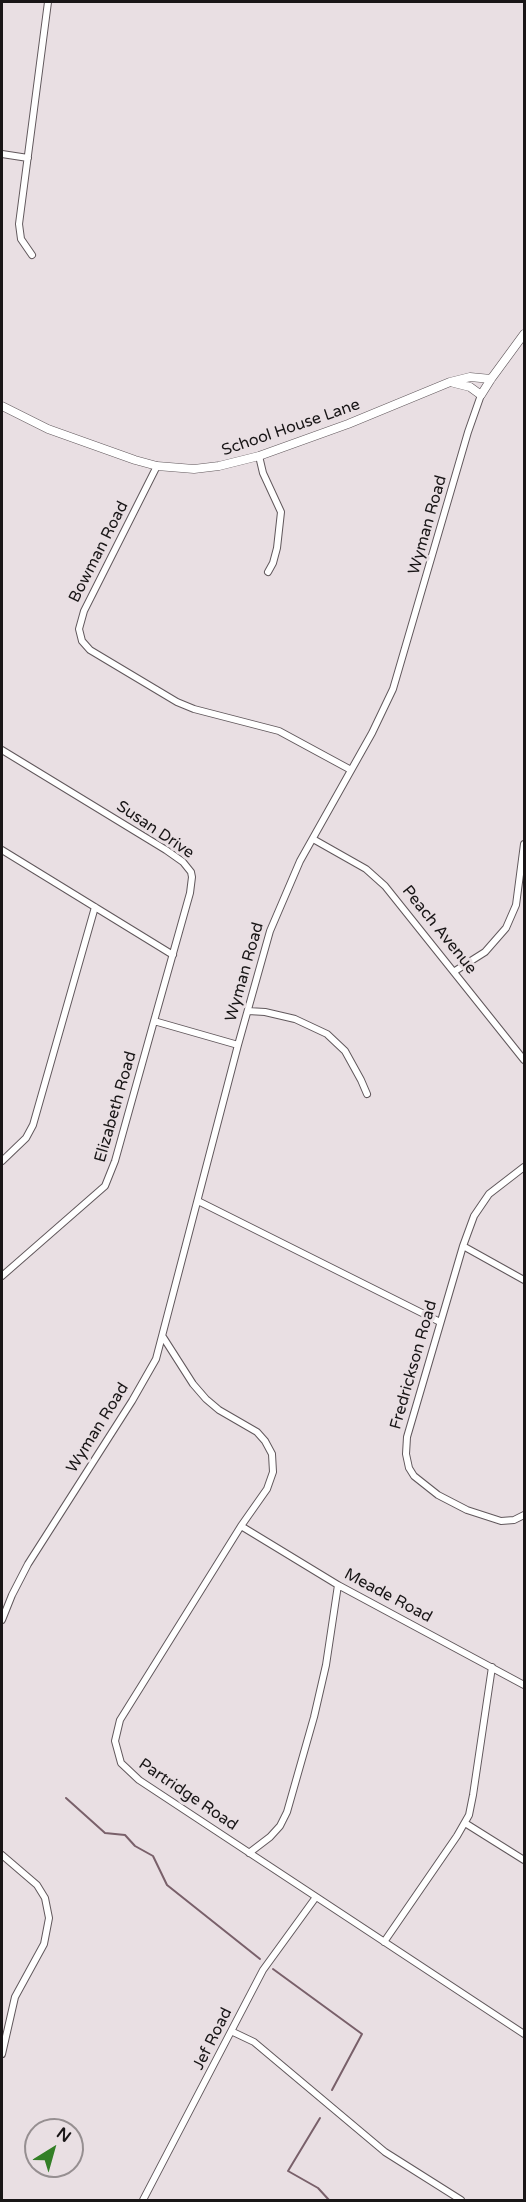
<!DOCTYPE html>
<html>
<head>
<meta charset="utf-8">
<style>
  body { margin:0 }
  #map { position:relative; width:526px; height:2202px; overflow:hidden; background:#e9dfe3; font-family:"Varela Round",sans-serif }
  canvas { display:block }
  .frame { position:absolute; inset:0; border:3px solid #191617; pointer-events:none }
  .north { position:absolute; left:24px; top:2118px; width:60px; height:60px; box-sizing:border-box; background:#e9dfe3; border:2px solid #968f91; border-radius:50%; rotate:37deg; font-size:16px; font-weight:700; line-height:24px; text-align:center; color:#191617 }
  .north::after { content:''; display:block; margin:auto; width:21px; height:27px; background:#337f26; clip-path:polygon(50% 0,100% 100%,50% 72%,0 100%) }
</style>
</head>
<body>
<div id="map">
<canvas width="526" height="2202"></canvas>
<div class="frame"></div>
<div class="north">N</div>
</div>
<script>
const g = document.querySelector('canvas').getContext('2d');
g.lineJoin = 'round';
const toPath = rows => new Path2D(rows.map(r => 'M' + r).join(''));
function strokePath(path, color, width, dash) { g.strokeStyle = color; g.lineWidth = width; g.lineCap = dash ? 'butt' : 'round'; g.setLineDash(dash || []); g.stroke(path); }
function write(font, color, halo, rows, align = 'center') {
  g.font = font + ' "Varela Round",sans-serif'; g.lineWidth = 6; g.setLineDash([]); g.textBaseline = 'middle'; g.strokeStyle = halo; g.fillStyle = color; for (const [text, x, y, turn = 0] of rows) {
    g.save(); g.translate(x, y); g.rotate((+turn || 0) * Math.PI / 180); g.textAlign = isNaN(turn) ? turn : align; if (halo) g.strokeText(text, 0, 0); g.fillText(text, 0, 0); g.restore();
  }
}
strokePath(toPath([
  [66,1798,105,1833,125,1835,135,1846,153,1856,167,1885,260,1959],
  [273,1969,362,2034,332,2090],
  [320,2118,288,2171,318,2188,329,2200]
]), '#79606a', 2);
const minor = toPath([
  [2,154,28,158],
  [32,255,21,239,19,224,48,2],
  [259,456,263,473,281,512,277,548,273,563,268,572],
  [157,466,84,611,79,629,82,641,90,650,177,702,194,709,279,731,351,770],
  [2,750,166,850,183,862,191,872,192,877,190,893,154,1021],
  [313,839,366,869,385,886,524,1060],
  [2,850,173,955],
  [455,971,485,952,506,928,516,905,524,844],
  [248,1011,265,1012,295,1019,327,1034,345,1051,361,1080,367,1094],
  [2,1161,26,1138,33,1125,95,907],
  [524,1167,489,1194,474,1216,463,1246,407,1437,406,1454,409,1468,414,1476,438,1495,467,1510,501,1521,514,1520,524,1515],
  [198,1201,440,1322],
  [463,1246,524,1280],
  [2,1276,105,1186,115,1161,154,1021,238,1045],
  [163,1337,193,1384,206,1399,219,1410,257,1432,265,1441,272,1454,273,1472,267,1489,241,1526,120,1720,115,1741,121,1763,139,1780,524,2034],
  [241,1526,338,1585,524,1685],
  [2,1620,12,1595,28,1564,132,1401,156,1359,238,1045,270,931,300,861,372,733,393,689,468,432,481,395],
  [465,1823,524,1860],
  [249,1853,270,1837,280,1826,287,1812,314,1717,326,1665,338,1585],
  [2,1855,37,1885,45,1898,49,1918,44,1944,15,1997,2,2054],
  [384,1942,457,1836,469,1815,473,1795,492,1667],
  [233,2032,254,2042,385,2152,461,2200],
  [143,2200,263,1970,316,1897]
]);
const tertiary = toPath([
  [454,383,470,387,481,395,491,379,524,334],
  [2,406,48,429,135,460,157,466,194,469,219,466,259,456,348,424,450,382,470,377,491,379]
]);
strokePath(minor, '#61585c', 8);
strokePath(tertiary, '#61585c', 9);
strokePath(minor, '#fff', 6);
strokePath(tertiary, '#fff', 8);
write('16px', '#191617', '#e9dfe3', [
  ["School House Lane",291,428,-19],
  ["Wyman Road",428,525,-74],
  ["Bowman Road",99,552,-63],
  ["Susan Drive",155,830,34],
  ["Peach Avenue",439,930,51],
  ["Wyman Road",245,972,-74],
  ["Elizabeth Road",116,1107,-74],
  ["Fredrickson Road",414,1365,-74],
  ["Wyman Road",98,1428,-58],
  ["Meade Road",388,1596,28],
  ["Partridge Road",188,1795,34],
  ["Jef Road",213,2039,-63]
]);
</script>
</body>
</html>
